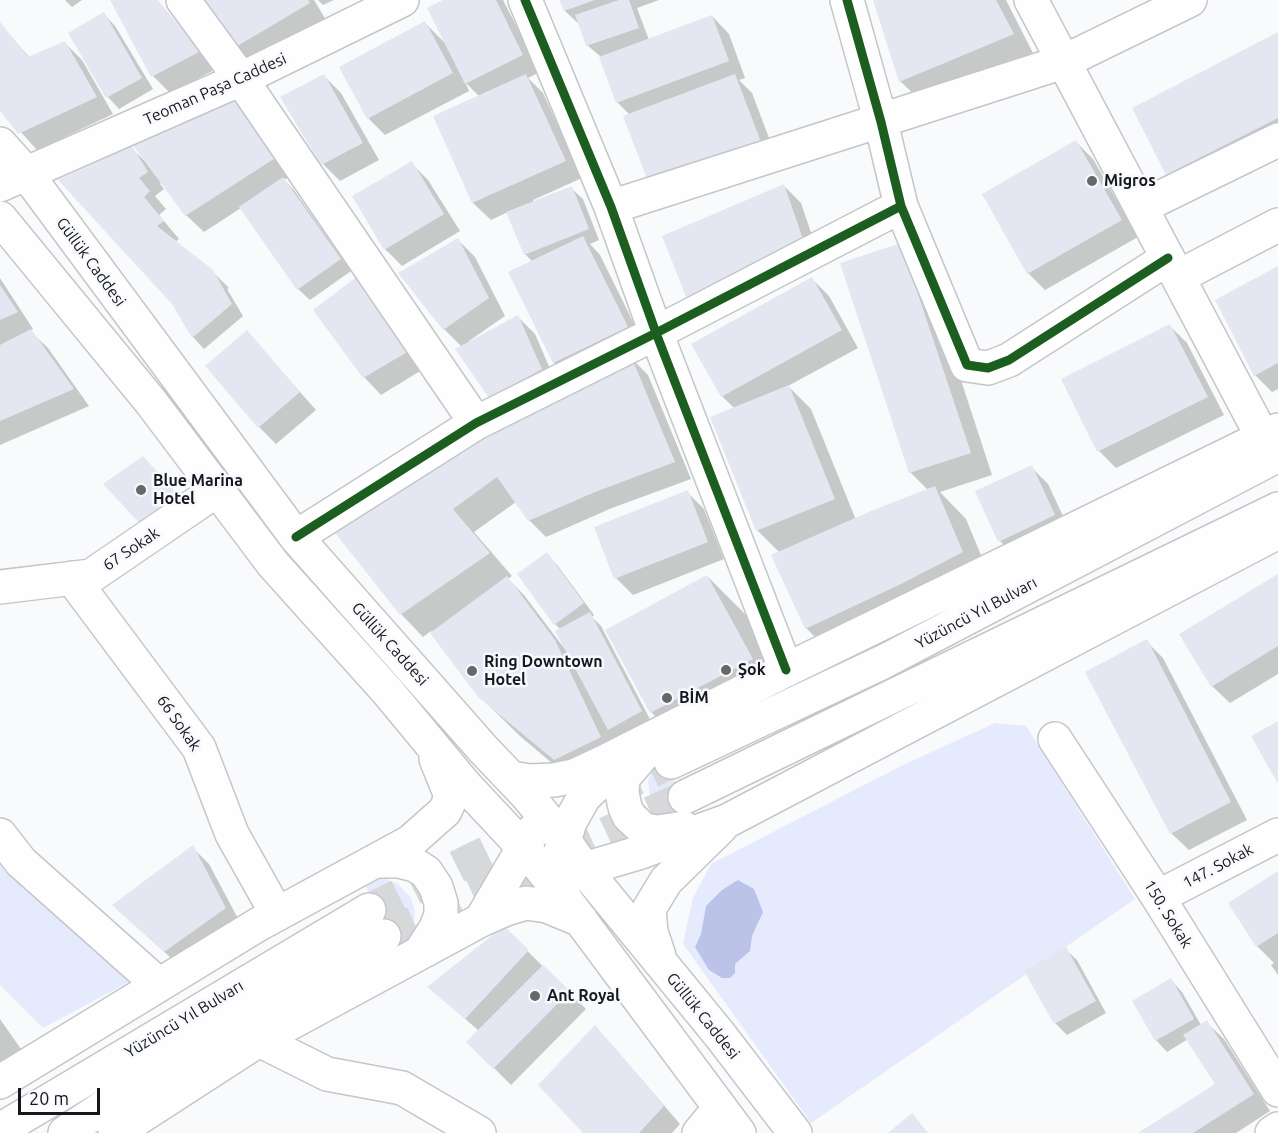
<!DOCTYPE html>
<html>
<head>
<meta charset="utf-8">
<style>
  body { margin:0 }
  #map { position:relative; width:1278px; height:1133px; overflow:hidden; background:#f9fafb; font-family:Ubuntu,sans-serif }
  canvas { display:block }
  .scale { position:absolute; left:18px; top:1088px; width:82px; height:27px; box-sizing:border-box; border:3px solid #16181e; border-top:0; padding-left:8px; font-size:18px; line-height:21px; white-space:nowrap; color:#16181e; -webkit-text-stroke:4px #f8f9fc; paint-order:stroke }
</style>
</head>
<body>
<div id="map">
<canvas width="1278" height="1133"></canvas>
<div class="scale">20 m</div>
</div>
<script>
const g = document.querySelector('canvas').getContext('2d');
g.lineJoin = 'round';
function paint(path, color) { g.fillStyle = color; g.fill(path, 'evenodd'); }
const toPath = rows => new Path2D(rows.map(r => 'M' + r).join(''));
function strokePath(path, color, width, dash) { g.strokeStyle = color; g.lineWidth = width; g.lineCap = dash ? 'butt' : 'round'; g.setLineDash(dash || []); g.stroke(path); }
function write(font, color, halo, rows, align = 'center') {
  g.font = font + ' Ubuntu,sans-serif'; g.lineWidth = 5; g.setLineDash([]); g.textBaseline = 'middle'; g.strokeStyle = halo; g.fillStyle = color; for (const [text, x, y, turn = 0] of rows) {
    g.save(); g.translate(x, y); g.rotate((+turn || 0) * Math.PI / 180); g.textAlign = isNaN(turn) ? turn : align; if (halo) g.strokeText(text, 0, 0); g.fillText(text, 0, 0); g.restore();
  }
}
paint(toPath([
  [995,723,1026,726,1135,899,811,1123,683,944,693,898,711,864,901,766],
  [664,758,690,815,661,813,650,799,648,782,652,767],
  [0,850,129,982,43,1028,0,985],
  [375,878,383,878,398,884,411,898,415,911,413,930,397,943,365,885]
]), '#e5ebfc');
paint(toPath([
  [738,880,754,889,763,912,752,936,750,951,735,964,735,973,730,978,722,978,709,970,695,947,701,934,706,906,722,890]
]), '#bbc4e8');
paint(toPath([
  [65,0,82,0,72,7],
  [112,0,157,0,216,69,170,93,153,76],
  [207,0,314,0,326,20,252,64,235,47],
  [318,0,334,0,323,5],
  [446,0,503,0,540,72,528,78,543,93,582,178,533,200,534,203,571,188,583,199,599,240,590,244,600,255,644,344,571,380,554,363,510,273,533,262,525,254,508,212,491,220,473,203,435,117,480,97,465,82,469,91,385,135,368,118,425,23,446,44],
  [561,0,659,0,637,8,649,40,712,16,729,34,745,78,739,80,752,93,777,159,630,115,617,102,600,56,587,45,581,26,565,11],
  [875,0,1006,0,1035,57,923,103,900,81],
  [104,14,115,26,153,89,119,109,108,97,70,34],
  [0,24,30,58,65,43,82,60,113,114,37,150,0,109],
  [1278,34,1278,151,1190,196,1167,174],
  [324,76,341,93,379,160,340,181,323,164,282,98],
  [253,113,293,174,284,180,294,190,351,271,310,300,298,289,241,208,204,232,186,215,162,182,160,184,164,189,155,196,166,209,159,215,179,239,175,242,212,271,229,288,227,289,243,316,204,349,193,337,175,305,60,181,131,148,145,161],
  [1076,142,1093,159,1138,237,1045,290,1028,273],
  [411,163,428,180,460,231,402,266,385,249],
  [784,186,801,203,820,259,708,323],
  [458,240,475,257,505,316,469,341,470,343,518,317,535,334,558,387,631,358,648,375,691,479,612,508,546,537,529,520,516,502,474,532,512,576,508,579,524,595,564,648,565,647,561,630,555,624,547,554,558,566,594,615,592,617,601,626,652,723,596,800,521,737,479,696,431,631,423,637,401,614,330,525,510,416,491,397,462,347,444,329],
  [841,264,924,267,992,475,940,492,966,519,993,584,890,636,895,647,847,669,806,628,780,553,757,530,734,408,722,396,812,279,829,296,858,348,788,386,811,409,856,520,928,490,910,472],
  [1278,267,1278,389,1272,392,1255,375],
  [359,277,425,368,381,395,364,377,315,310],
  [0,278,33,329,30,331,48,348,89,406,0,445],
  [1170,326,1187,343,1224,415,1116,468,1099,451],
  [247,332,316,410,276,444,259,427],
  [1031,467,1048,484,1071,533,1017,558,1000,541],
  [687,492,704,509,724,559,633,595,616,578],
  [707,576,748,617,793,700,692,753,652,713,607,631],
  [1278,576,1278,674,1230,703,1212,686],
  [1146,641,1163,658,1247,820,1189,850,1171,833],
  [192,847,209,864,242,926,182,968,114,906],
  [1278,873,1278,975,1271,965,1274,963,1257,946],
  [504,928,586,1009,511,1085,468,1042,479,1031,429,987],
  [1065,949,1077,960,1106,1013,1067,1035,1056,1024,1026,971],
  [1171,980,1182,992,1201,1025,1206,1022,1224,1039,1270,1111,1236,1133,1141,1133,1217,1084,1188,1039,1167,1052,1156,1040],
  [0,1019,23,1052,0,1068],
  [611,1044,680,1124,672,1133,585,1133]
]), '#0003');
paint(toPath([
  [110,0,157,0,201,51,151,77],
  [205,0,308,0,310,3,234,48],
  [443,0,496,0,523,55,465,84,427,8],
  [559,0,595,0,564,11],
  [619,0,629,0,639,28,586,46,575,15],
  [873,0,996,0,1014,34,899,82],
  [104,12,142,78,106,98,68,33],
  [712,15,729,61,616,103,599,57],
  [425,21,453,73,367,119,339,67],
  [0,22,28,57,65,41,97,97,18,134,0,111],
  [1278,32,1278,118,1166,175,1132,108],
  [324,74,363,143,321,165,280,97],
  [526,74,566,161,472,203,433,116],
  [735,74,761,142,649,184,623,116],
  [236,94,277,157,185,216,132,144],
  [1076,140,1122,220,1027,274,982,194],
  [132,146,148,172,139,178,150,191,144,197,164,221,157,226,213,270,232,304,192,338,172,304,58,180],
  [412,161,444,214,384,250,352,196],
  [283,177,341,259,297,290,239,207],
  [784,184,804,242,690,307,662,236],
  [572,186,589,229,524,255,506,212],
  [583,236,628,327,553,363,508,272],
  [458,238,489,298,443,330,398,273],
  [901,243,971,453,909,473,840,263],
  [1278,266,1278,363,1254,376,1215,300],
  [359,275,409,351,363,378,313,310],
  [812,277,842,330,721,397,691,344],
  [0,285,18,312,0,320],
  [518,315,542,369,489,398,455,349],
  [1170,324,1208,397,1097,452,1061,379],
  [31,329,74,389,0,421,0,345],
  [247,330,300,392,258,428,205,366],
  [631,356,675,462,595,492,528,521,497,477,453,509,490,553,400,615,328,524,468,437],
  [789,385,835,499,756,531,710,417],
  [143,456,179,496,145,529,103,484],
  [1032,465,1055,515,998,542,975,491],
  [935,486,963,552,901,584,805,629,771,555,871,511],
  [688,490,708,542,614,579,594,527],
  [547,552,584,603,554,625,517,574],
  [1278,574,1278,646,1211,687,1179,634],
  [707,575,753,659,650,713,605,630],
  [507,576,555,640,601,737,554,760,478,697,430,633],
  [590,612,642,711,608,730,555,631],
  [1147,639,1231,802,1170,834,1085,672],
  [1278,721,1278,784,1251,736],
  [193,845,226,908,164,952,112,905],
  [1278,871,1278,933,1256,947,1228,903],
  [504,926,529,950,465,1019,427,987],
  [1066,947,1096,1001,1054,1024,1024,971],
  [543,965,570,991,493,1069,466,1042],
  [1171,978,1194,1019,1155,1041,1132,1001],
  [1207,1020,1254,1094,1193,1133,1138,1133,1215,1084,1183,1035],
  [595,1025,664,1106,639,1133,583,1133,538,1085],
  [912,1113,928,1133,888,1133]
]), '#e4e7f2');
strokePath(toPath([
  [607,793,671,762],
  [369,910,540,826],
  [384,936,685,797]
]), '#d7d8da', 33, [33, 16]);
const minor = toPath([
  [183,0,241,79,476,423],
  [525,0,611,207,656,333,786,670],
  [847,0,881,122,901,206,967,365,988,368,1009,360,1168,258],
  [1031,0,1262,436],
  [0,185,241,79,402,0],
  [611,207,1063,62,1190,0],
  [1141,207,1278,140],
  [1178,277,1278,225],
  [296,537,476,423,656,333,901,206],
  [72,578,199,748,232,834,277,914],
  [0,587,91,576,217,490],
  [1055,739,1158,897,1278,1090],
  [0,835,21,862,158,984],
  [1158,897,1278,835],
  [259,1040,327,1074,402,1088,479,1133],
  [699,1133,719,1109],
  [1272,1133,1278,1129]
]);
const major = toPath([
  [0,144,26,173,296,537,484,750,526,794,564,840,584,869,720,1035,795,1133],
  [0,218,151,402,273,564,388,692,465,785,523,847,553,883,739,1133],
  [651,745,623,778,622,793,625,807,629,816,644,830,658,832,684,828],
  [671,762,883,662,1278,455],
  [512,778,529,781,554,780,574,776,604,762,786,670,1278,430],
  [685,797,1278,509],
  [559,857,570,822,584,797,616,766],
  [375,861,399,861,415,865,426,872,436,887,441,903,441,915,436,928,420,953],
  [566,879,584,869,638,853,727,821,1278,532],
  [481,920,533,831],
  [659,956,651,932,649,909,666,881,721,827],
  [0,1082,259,924,410,842,445,811,450,800,449,791,436,759],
  [0,1130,369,910],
  [65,1133,226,1025,384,936],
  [115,1133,259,1040,481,920,506,909,526,903,547,906,581,920]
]);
strokePath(minor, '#c5c6ca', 36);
strokePath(major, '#c5c6ca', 36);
strokePath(minor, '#fefefe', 33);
strokePath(major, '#fefefe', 33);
strokePath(toPath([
  [525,0,611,207,656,333,786,670],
  [847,0,881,122,901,206,967,365,988,368,1009,360,1168,258],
  [296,537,476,423,656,333,901,206]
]), '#1b5e20', 9);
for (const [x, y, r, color] of [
  [1092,181,6,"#65676b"],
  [141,490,6,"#65676b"],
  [726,670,6,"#65676b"],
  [472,671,6,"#65676b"],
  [667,698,6,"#65676b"],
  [535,996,6,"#65676b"]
]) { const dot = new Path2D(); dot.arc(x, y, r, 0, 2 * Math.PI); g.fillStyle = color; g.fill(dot); strokePath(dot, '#f8f9fc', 2); }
write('16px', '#16181e', '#f8f9fc', [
  ["Teoman Paşa Caddesi",215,89,-24],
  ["Güllük Caddesi",91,262,54],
  ["67 Sokak",131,549,-34],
  ["Yüzüncü Yıl Bulvarı",976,613,-28],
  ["Güllük Caddesi",390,644,48],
  ["66 Sokak",179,723,55],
  ["147. Sokak",1218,866,-28],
  ["150. Sokak",1168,914,58],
  ["Güllük Caddesi",703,1016,51],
  ["Yüzüncü Yıl Bulvarı",184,1019,-31]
]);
write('bold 16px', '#16181e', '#f8f9fc', [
  ["Migros",1104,181],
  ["Blue Marina",153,481],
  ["Hotel",153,499],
  ["Ring Downtown",484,662],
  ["Hotel",484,680],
  ["Şok",738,670],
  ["BİM",679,698],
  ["Ant Royal",547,996]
], 'left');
</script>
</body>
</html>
